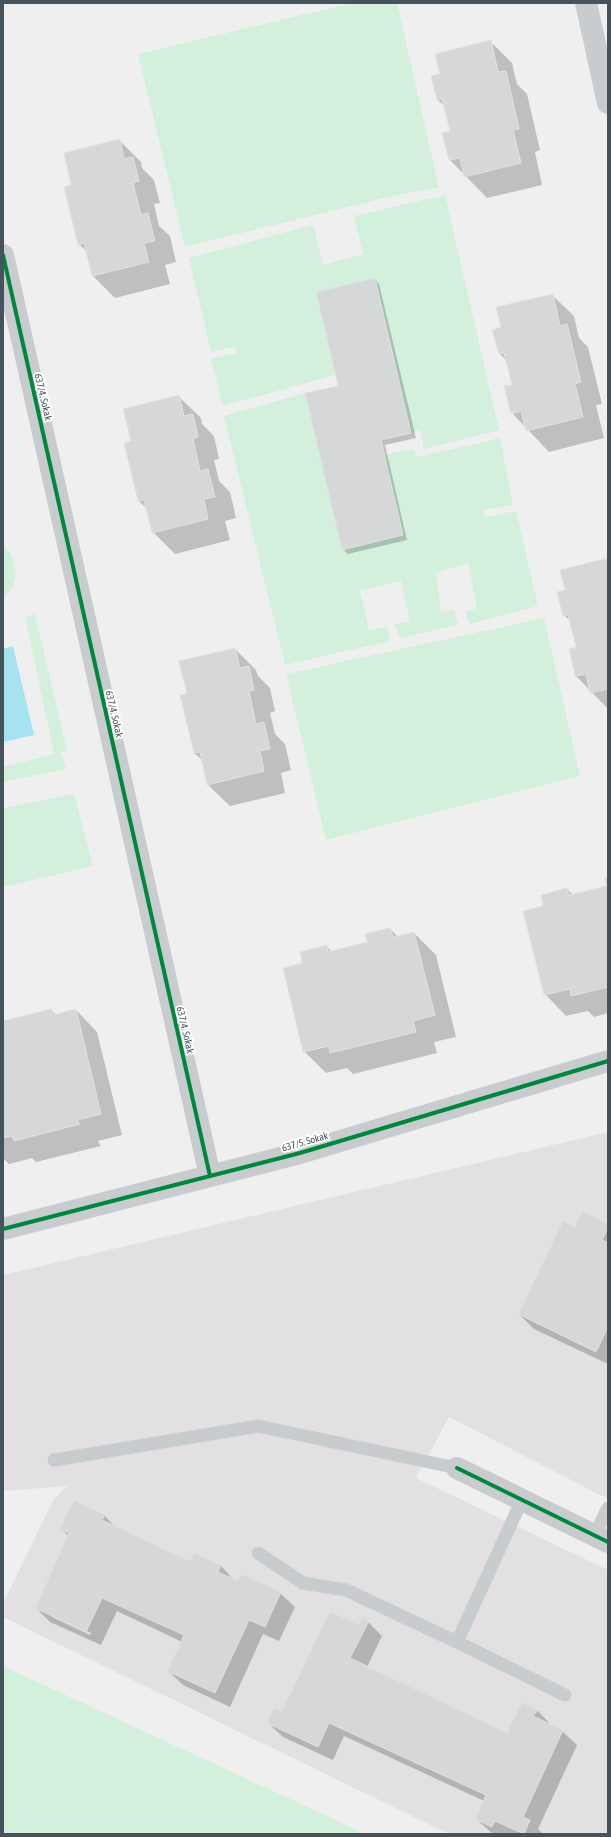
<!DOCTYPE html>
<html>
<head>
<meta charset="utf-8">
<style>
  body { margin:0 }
  #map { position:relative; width:611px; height:1837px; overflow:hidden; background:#f0efef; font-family:"Asap Condensed",sans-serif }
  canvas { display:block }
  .frame { position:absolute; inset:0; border:4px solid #46535d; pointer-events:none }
</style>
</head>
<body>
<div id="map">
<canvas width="611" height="1837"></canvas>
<div class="frame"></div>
</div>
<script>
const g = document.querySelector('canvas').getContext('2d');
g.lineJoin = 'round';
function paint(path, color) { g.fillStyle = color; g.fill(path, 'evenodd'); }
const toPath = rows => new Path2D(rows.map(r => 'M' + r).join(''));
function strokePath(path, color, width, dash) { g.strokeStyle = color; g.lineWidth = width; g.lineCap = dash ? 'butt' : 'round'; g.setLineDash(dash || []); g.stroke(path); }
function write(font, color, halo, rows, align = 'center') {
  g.font = font + ' "Asap Condensed",sans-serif'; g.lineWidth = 4; g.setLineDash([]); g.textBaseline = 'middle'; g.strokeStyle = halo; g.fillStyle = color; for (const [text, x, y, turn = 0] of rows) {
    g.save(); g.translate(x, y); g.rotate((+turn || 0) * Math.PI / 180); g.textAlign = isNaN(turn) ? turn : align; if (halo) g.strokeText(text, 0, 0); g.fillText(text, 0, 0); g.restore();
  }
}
paint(toPath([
  [608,1132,608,1499,449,1417,416,1478,608,1570,608,1834,449,1834,3,1617,3,1603,54,1499,67,1486,3,1491,3,1275]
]), '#e2e0e1');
paint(toPath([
  [352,3,397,3,439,188,401,194,185,247,138,54],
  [445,195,499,430,424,449,420,430,411,433,374,278,316,292,335,375,223,406,211,359,237,353,235,347,211,352,189,258,313,225,323,265,363,254,354,216],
  [305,393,342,549,402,535,384,455,413,449,418,457,500,438,513,505,484,510,485,517,516,511,538,606,470,624,465,612,477,608,468,563,436,573,441,612,454,610,458,625,400,638,395,624,410,621,401,581,360,591,369,630,387,626,390,641,285,665,224,416],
  [3,544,9,551,14,562,16,574,13,586,3,599],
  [35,614,67,751,61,752,66,769,3,782,3,767,54,754,25,617],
  [544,618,580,776,326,840,286,674],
  [74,794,93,866,3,887,3,808],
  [3,1666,366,1834,3,1834]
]), '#d3f0dc');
paint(toPath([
  [13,646,34,735,3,742,3,649]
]), '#a6e3f0');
paint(toPath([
  [490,41,512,63,517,84,527,94,540,150,535,152,542,185,487,198,450,160,451,132,445,107,437,99,441,75],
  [119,140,141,162,142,168,154,180,160,203,154,204,159,226,170,236,176,262,165,265,170,284,115,298,93,276,87,252,79,244,72,186],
  [374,279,379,284,416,438,385,445,407,540,348,554,343,549,339,386],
  [552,295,574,316,579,338,588,347,602,404,596,405,604,438,549,452,512,413,513,385,507,361,499,353,502,328],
  [179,397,201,418,202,424,214,436,219,459,214,460,219,481,230,492,236,518,225,521,230,540,175,554,153,532,147,509,139,501,132,442],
  [608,559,608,709,576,676,578,648,572,623,564,615,567,590],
  [235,649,256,670,258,676,270,688,275,711,270,713,275,734,285,744,291,770,281,773,285,793,230,806,208,785,203,761,194,753,181,696,188,695],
  [608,887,608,1013,594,1017,588,1011,566,1016,545,994,544,907,567,889,573,895],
  [390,929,398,937,414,933,436,955,456,1037,434,1042,437,1053,353,1074,347,1068,326,1073,304,1051,304,964,326,946,332,952,368,943],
  [51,1010,56,1015,76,1010,97,1032,122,1135,98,1141,101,1146,36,1162,32,1158,9,1164,3,1158,3,1022],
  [608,1225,608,1364,534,1329,519,1314,575,1228],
  [104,1515,117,1529,191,1562,194,1554,221,1566,235,1581,280,1593,295,1607,279,1641,263,1634,230,1707,183,1685,168,1671,182,1642,117,1611,101,1645,50,1622,36,1608,69,1537,62,1529],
  [52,1615,91,1633,90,1635,52,1617],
  [368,1622,382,1636,367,1667,507,1735,522,1704,538,1711,552,1726,562,1731,577,1745,538,1829,543,1834,493,1834,476,1819,484,1801,344,1736,333,1760,283,1737,268,1723,283,1712,359,1626]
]), '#0003');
const building = toPath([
  [491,40,498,72,506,71,519,129,513,130,521,163,464,177,460,158,449,160,442,133,450,131,442,99,437,100,431,76,440,74,435,54,491,40],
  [120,139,124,159,133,157,139,181,133,183,141,215,148,213,155,241,144,243,149,262,92,276,84,243,78,245,64,187,71,185,64,153,120,139],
  [375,278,411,433,381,440,403,535,342,550,305,393,338,386,316,292,375,278],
  [553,294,560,326,567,324,581,382,575,384,583,417,526,431,521,411,511,414,504,386,512,385,504,353,499,354,492,330,501,327,496,307,553,294],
  [179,395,184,416,193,414,198,437,193,439,200,471,208,469,215,497,204,499,208,519,152,533,144,500,138,501,124,443,131,441,123,409,179,395],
  [608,558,608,689,590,693,586,674,575,676,569,649,576,647,568,615,563,616,557,592,565,590,560,570,608,558],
  [235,648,240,668,249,666,254,690,249,691,256,724,264,722,270,749,260,751,264,771,207,785,200,752,194,753,180,695,187,694,179,661,235,648],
  [608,877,608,987,571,996,570,989,544,995,523,911,543,906,541,895,567,888,569,895,607,886,605,878,608,877],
  [390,928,393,937,414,932,435,1015,413,1021,416,1032,330,1053,329,1046,303,1052,283,968,302,963,300,952,327,945,328,952,367,942,365,934,390,928],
  [51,1009,53,1015,76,1009,101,1114,77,1120,80,1124,14,1141,12,1136,3,1138,3,1021,51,1009],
  [582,1211,608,1224,608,1228,602,1240,608,1243,608,1327,596,1352,518,1314,563,1221,575,1227,582,1211],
  [74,1500,105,1515,102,1520,190,1561,194,1553,221,1565,218,1572,238,1581,241,1574,281,1592,265,1627,249,1620,215,1693,167,1671,184,1635,102,1598,86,1632,35,1608,69,1533,60,1529,74,1500],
  [330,1611,359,1625,362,1618,369,1621,350,1658,507,1733,522,1702,538,1710,533,1716,563,1730,523,1817,530,1820,524,1834,495,1821,492,1827,475,1819,486,1795,329,1723,318,1747,267,1723,274,1707,282,1711,330,1611]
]);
paint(building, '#d6d7d8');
strokePath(building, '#e1e1e2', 1);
strokePath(toPath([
  [54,1460,258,1426,457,1468],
  [594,1536,608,1508],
  [258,1553,303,1583,346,1590,457,1642,565,1695],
  [457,1642,522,1500]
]), '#c9ccce', 13);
strokePath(toPath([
  [586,3,608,103],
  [3,255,210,1176],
  [3,1229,300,1153,608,1061],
  [457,1468,608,1542]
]), '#c9ccce', 22);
strokePath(toPath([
  [3,255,210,1176],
  [3,1229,300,1153,608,1061],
  [457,1468,608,1542]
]), '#00873e', 4);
write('10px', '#46535d', '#fff', [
  ["637/4. Sokak",43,397,77],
  ["637/4. Sokak",114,714,77],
  ["637/4. Sokak",185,1030,77],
  ["637/5. Sokak",305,1142,-16]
]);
</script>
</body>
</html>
